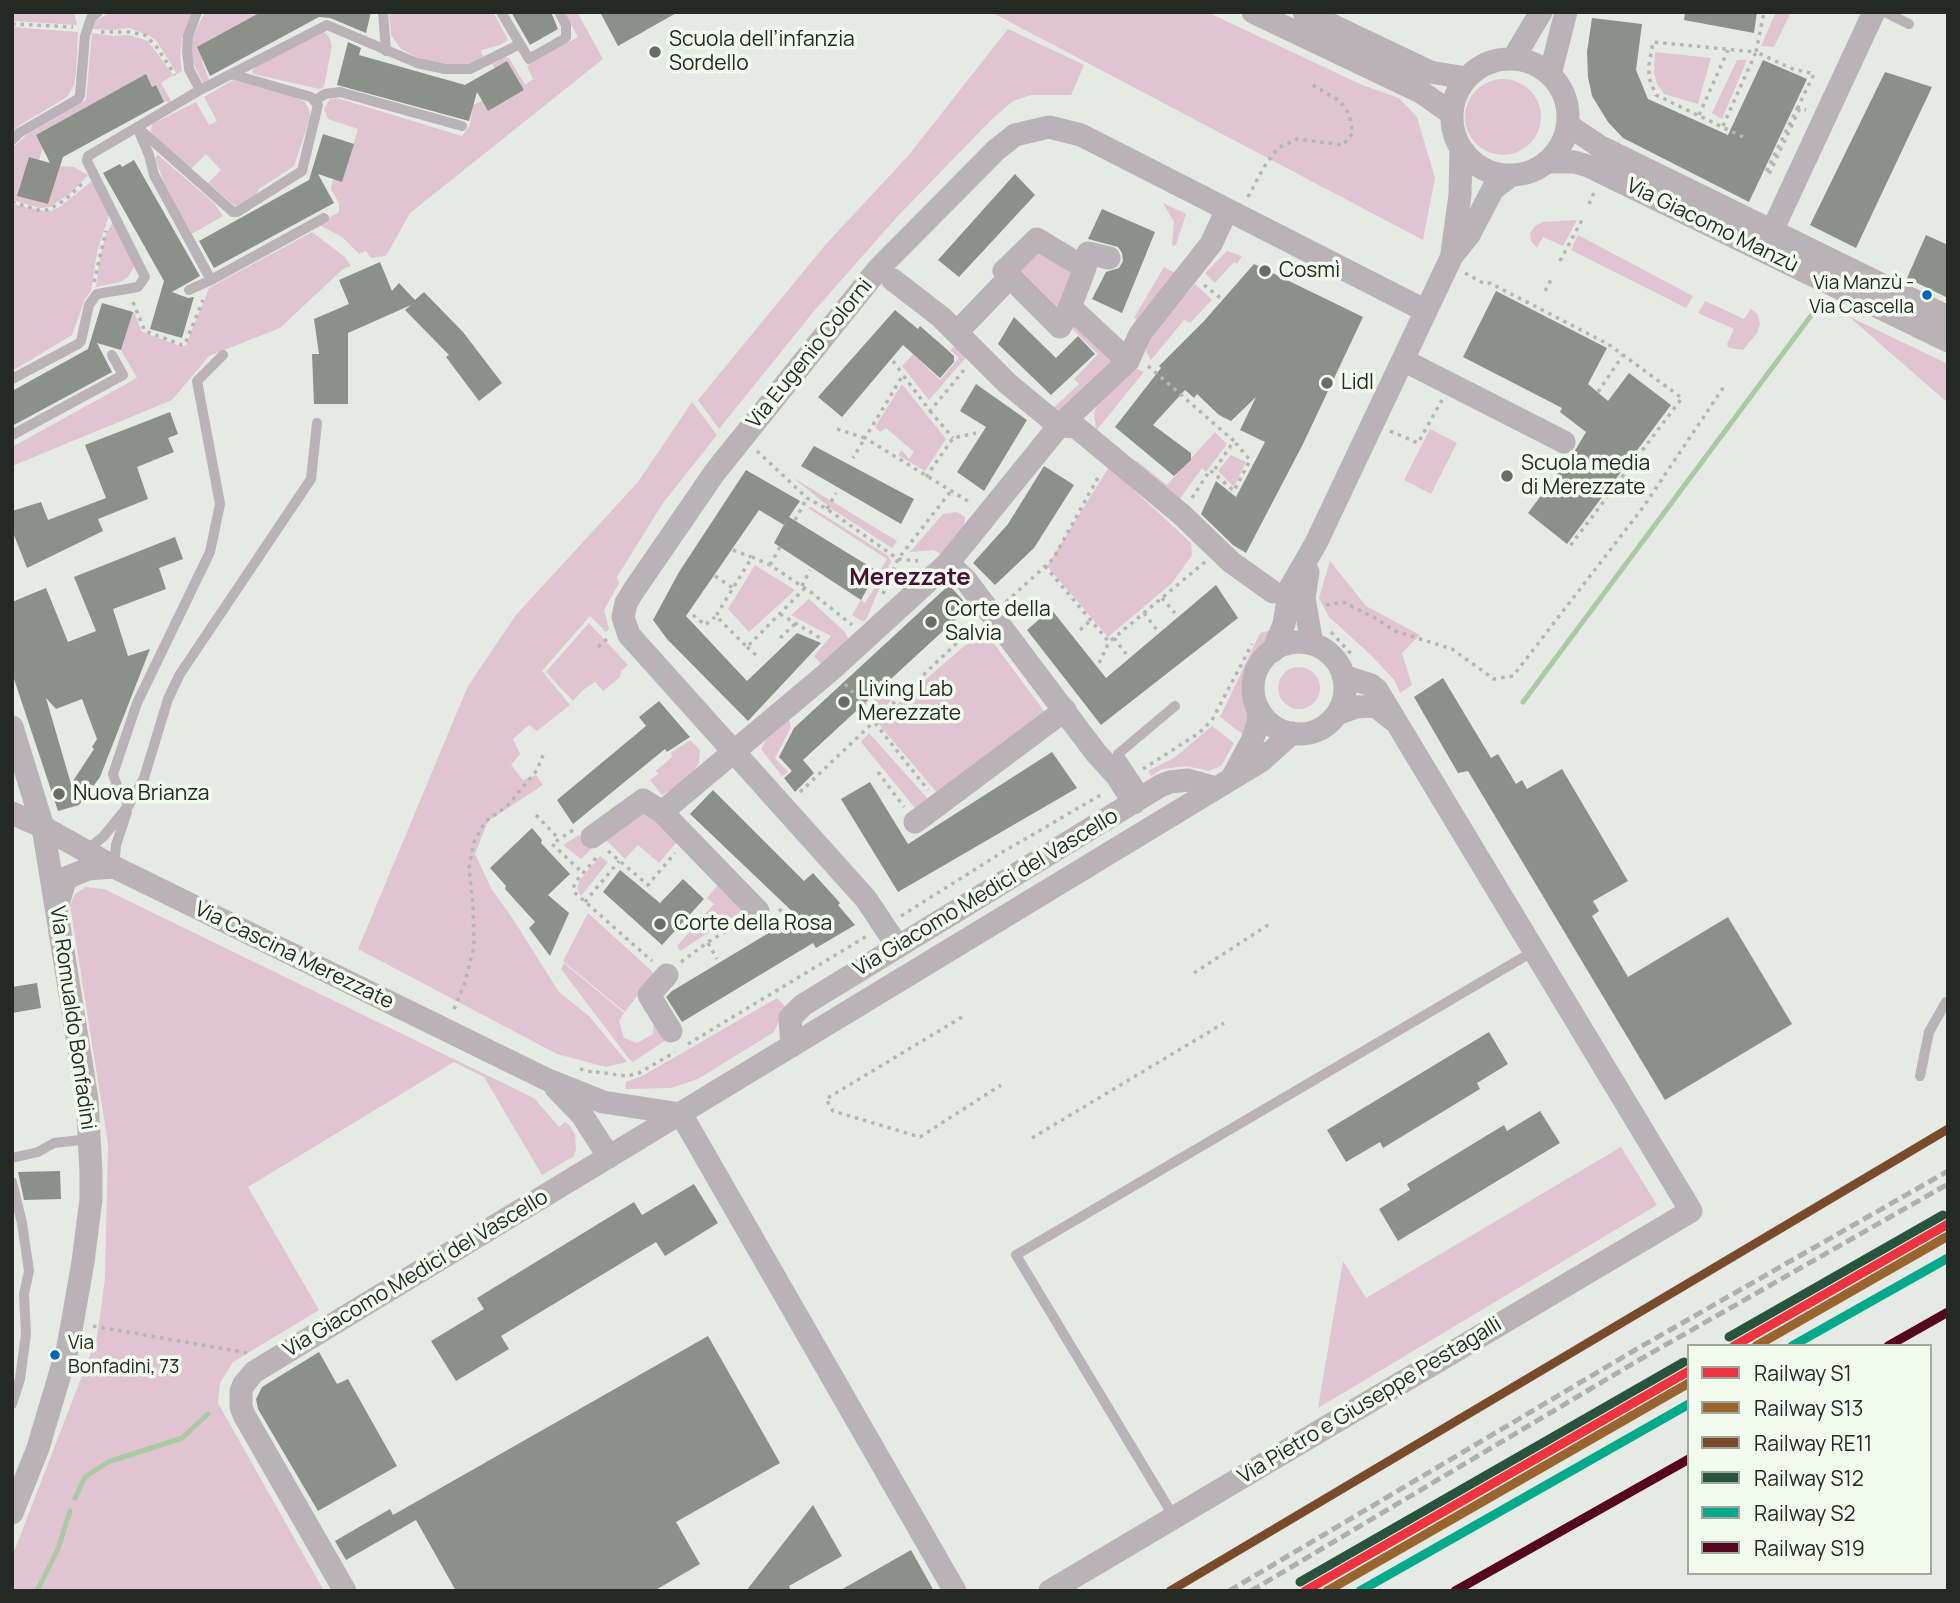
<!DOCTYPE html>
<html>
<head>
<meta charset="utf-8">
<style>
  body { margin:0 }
  #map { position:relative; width:1960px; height:1603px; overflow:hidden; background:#e5eae4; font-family:Manrope,sans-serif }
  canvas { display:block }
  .frame { position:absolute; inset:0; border:14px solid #252925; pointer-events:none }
  .legend { position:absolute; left:1687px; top:1344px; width:245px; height:231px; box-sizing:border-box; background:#f0fbee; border:2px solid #9fa79e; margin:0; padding:9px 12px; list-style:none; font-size:21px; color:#252925 }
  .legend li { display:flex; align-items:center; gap:14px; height:35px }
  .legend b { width:35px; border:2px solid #9fa79e }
</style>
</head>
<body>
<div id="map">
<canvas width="1960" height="1603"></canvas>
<div class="frame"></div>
<ul class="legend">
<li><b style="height:9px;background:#ee333e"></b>Railway S1</li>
<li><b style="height:9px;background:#99642e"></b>Railway S13</li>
<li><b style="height:9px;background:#7a4b2a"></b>Railway RE11</li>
<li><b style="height:9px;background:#28543d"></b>Railway S12</li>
<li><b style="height:9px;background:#00aa8a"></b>Railway S2</li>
<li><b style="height:9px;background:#56061f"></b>Railway S19</li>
</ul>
</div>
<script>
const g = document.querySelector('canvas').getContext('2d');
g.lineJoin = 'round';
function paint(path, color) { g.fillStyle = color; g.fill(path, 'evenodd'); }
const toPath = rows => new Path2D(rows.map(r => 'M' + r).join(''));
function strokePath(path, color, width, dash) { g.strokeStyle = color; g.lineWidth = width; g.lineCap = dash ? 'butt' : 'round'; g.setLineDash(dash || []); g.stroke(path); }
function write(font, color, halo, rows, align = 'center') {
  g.font = font + ' Manrope,sans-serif'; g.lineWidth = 7; g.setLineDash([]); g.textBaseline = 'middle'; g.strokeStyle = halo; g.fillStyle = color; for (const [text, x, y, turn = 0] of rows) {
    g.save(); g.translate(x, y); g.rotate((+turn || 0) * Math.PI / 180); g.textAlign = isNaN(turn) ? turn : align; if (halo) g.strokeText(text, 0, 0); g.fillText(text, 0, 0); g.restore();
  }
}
paint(toPath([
  [13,12,74,12,77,25,13,21],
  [110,12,193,12,182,39,180,58,182,71,177,74,156,40,148,35,129,28,112,30,93,29,94,22],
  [205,12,261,12,202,61,209,80,203,83,193,63,191,47,193,36],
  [389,12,493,12,508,40,500,45,481,50,484,61,468,65,444,65,418,58,401,49,391,35],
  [564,12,577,12,603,59,410,213,386,256,371,258,366,251,359,254,342,237,321,226,328,222,327,219,339,212,339,203,331,189,333,179,342,181,358,129,328,119,324,109,330,99,337,98,462,136,470,125,473,105,482,101,488,111,524,90,507,61,495,68,492,64,505,57,509,58,525,85,533,79,527,66,578,37],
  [991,12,1207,12,1362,85,1399,98,1417,117,1435,178,1423,240],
  [1776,12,1791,12,1774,47,1761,46],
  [12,27,78,32,76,73,74,85,67,97,20,125,12,132],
  [1008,29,1084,65,1071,95,1031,95,1013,101,993,118,897,217,814,311,719,429,698,400,826,244,908,156],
  [324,32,329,37,332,46,324,87,320,89,253,74,252,71,255,67],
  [92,33,114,36,129,35,148,41,173,75,161,83,171,101,169,104,167,101,164,102,156,85,152,87,145,75,36,135,43,148,39,160,29,158,18,196,48,204,60,166,74,167,88,175,72,192,50,207,40,208,12,200,12,148,28,134,86,100],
  [1655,52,1711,58,1698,104,1664,94,1657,84,1654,73],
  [1737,60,1747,60,1722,119,1712,113],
  '1465 117a38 38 0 1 1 76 0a38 38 0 1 1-76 0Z',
  [233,80,296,97,305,102,310,112,310,118,294,166,259,189,253,199,240,207,235,206,208,183,221,170,206,154,191,169,153,137,151,130,152,124,196,102,209,125,217,121,204,97],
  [158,155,214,203,223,216,192,234,165,185,155,158],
  [92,181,109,215,97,252,91,291,85,299,72,335,12,371,12,204,49,212,61,206],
  [1163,203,1186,214,1176,245,1172,246,1174,222],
  [1577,220,1563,246,1543,237,1537,248,1531,241,1530,233,1535,226,1543,222],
  [113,222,134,261,134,267,128,277,120,282,96,287,100,258,106,234],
  [312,232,345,257,351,266,343,269,280,328,209,356,172,400,12,466,12,447,137,378,121,350,133,312,134,312,142,332,183,347,186,345,209,288],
  [1578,235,1693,296,1686,308,1571,250],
  [1035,244,1078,268,1058,314,1015,271],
  [1227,251,1242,256,1237,264,1234,262,1215,283,1205,273],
  [1164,267,1175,273,1140,322,1134,318],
  [1195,284,1212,300,1190,323,1184,320,1151,360,1146,351,1148,338],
  [1705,301,1744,319,1751,309,1758,315,1760,324,1757,333,1743,350,1729,348,1727,344,1734,329,1698,313],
  [1848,316,1948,364,1948,403],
  [1072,317,1111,349,1112,365,1062,414,1050,411,1079,384,1074,379,1098,354,1068,325],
  [960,342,969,354,929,400,902,366,913,354,940,380,959,358,950,350],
  [1135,368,1144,372,1096,431,1094,413,1097,405],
  [902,384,946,439,925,471,898,455,902,450,909,459,914,452,886,428,880,432,875,427],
  [692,402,717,435,663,503,617,577,619,583,604,610,609,629,606,632,590,616,542,671,570,705,537,731,529,725,513,739,520,754,511,765,523,780,536,775,543,785,488,821,475,854,492,890,511,916,559,992,589,1016,627,1062,606,1067,557,1054,358,949,468,686,516,615,638,482],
  [1430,429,1457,443,1431,494,1404,480],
  [1215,432,1227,444,1206,472,1202,468,1176,504,1132,466,1137,461,1167,485],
  [1231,455,1246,462,1234,487,1218,471],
  [1109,467,1191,543,1192,555,1172,583,1108,637,1047,566],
  [792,477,897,541,892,548,832,509],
  [811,507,887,555,891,561,866,620,862,621,852,615,861,600,865,603,876,586,873,583,887,559,808,508],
  [957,512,965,517,964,528,942,555,934,550,910,552,943,514],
  [1330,561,1366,606,1420,635,1402,653,1412,685,1400,693,1395,681,1371,655,1329,617,1319,598],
  [755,565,795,590,749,632,728,609],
  [809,599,845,632,848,639,822,665,814,656,831,636,791,615],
  [589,623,628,665,621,671,620,677,603,691,595,682,583,690,573,701,546,672],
  [1271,630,1249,667,1245,681,1248,717,1245,736,1220,717,1260,633],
  [986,633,1047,715,939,795,877,722,963,647],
  '1278 688a21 21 0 1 1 42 0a21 21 0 1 1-42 0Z',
  [895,681,903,690,881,710,873,701],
  [789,720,791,727,775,758,788,772,782,776,761,749,766,740],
  [1212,726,1234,743,1221,766,1209,771,1186,766,1162,769,1151,776,1148,771,1174,758],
  [869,733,928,799,915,808,861,742],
  [690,740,700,750,699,763,685,782,662,795,650,780,658,774,656,771,672,757,671,753],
  [644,810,677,842,659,863,638,845,625,859,606,840],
  [579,835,592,848,581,859,563,845],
  [600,856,608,862,581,896,577,888,580,880],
  [718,885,744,910,680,951,677,946,714,904,707,898],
  [86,887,104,889,534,1098,559,1127,565,1122,568,1124,575,1134,576,1149,574,1156,542,1175,484,1077,454,1062,248,1187,319,1310,233,1362,220,1383,218,1403,324,1591,12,1591,12,1557,97,1337,105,1279,108,1144,70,905,75,894],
  [588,913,654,973,625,1012,563,961],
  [564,963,624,1013,619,1021,624,1038,637,1043,653,1034,654,1021,643,1009,648,1006,666,1040,633,1062,629,1059,561,969],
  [777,998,785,1006,774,1032,698,1079,671,1088,625,1089,626,1082,644,1075],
  [1621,1147,1657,1205,1318,1408,1343,1261,1366,1298]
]), '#e0c4d2');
strokePath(toPath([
  [1523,702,1816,309],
  [75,1498,85,1477,108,1462,182,1438,208,1414],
  [37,1591,58,1549,70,1511]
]), '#aacaa4', 5);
paint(toPath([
  [261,12,371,12,366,33,330,18,319,17,210,76,197,47],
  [511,12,551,12,558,29,530,45],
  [600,12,678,12,618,46],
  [1685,12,1757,12,1754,33,1684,20],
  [1592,18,1642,24,1636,70,1648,99,1728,135,1763,60,1807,79,1749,202,1623,138,1608,122,1592,96,1588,77,1587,52],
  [348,42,361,48,359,55,465,85,507,61,524,90,488,111,477,92,469,121,337,85],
  [1885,72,1932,87,1856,248,1810,225],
  [146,74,152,87,156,85,164,102,63,157,48,204,17,196,29,157,50,163,36,135],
  [323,134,354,144,342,182,318,174,334,203,214,268,199,241,309,180],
  [134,160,200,276,172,292,188,298,194,297,182,338,150,329,164,281,103,173,120,164,122,167],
  [1015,174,1035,195,959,277,938,260],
  [1102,209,1155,232,1122,313,1092,299,1106,272,1119,268,1123,261,1122,253,1118,247,1088,239],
  [1926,235,1948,245,1948,298,1907,278],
  [380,262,392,291,399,283,415,300,424,292,463,332,502,383,479,401,446,357,449,355,405,310,411,305,348,333,348,404,314,404,312,354,319,354,314,319,349,304,339,280],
  [1254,264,1363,317,1303,444,1246,553,1233,545,1201,514,1216,481,1236,497,1265,442,1240,430,1256,397,1231,421,1219,415,1197,394,1194,398,1185,390,1153,425,1191,453,1191,460,1174,476,1115,427,1161,368,1159,366,1204,321],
  [1496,291,1607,348,1588,384,1608,401,1629,373,1671,405,1567,544,1528,513,1576,449,1586,432,1560,412,1562,408,1463,357],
  [102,303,133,312,121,350,97,343,112,372,12,426,12,391,88,349],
  [895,310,918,329,920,326,943,346,954,356,954,362,940,378,903,345,842,417,818,397],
  [1014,317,1056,358,1078,336,1095,354,1051,395,998,344],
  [976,384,1027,420,984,491,957,472,986,427,960,411],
  [170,412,178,434,168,438,174,452,137,467,148,499,98,519,103,531,27,568,12,530,12,511,41,502,48,520,106,498,85,445],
  [814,446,914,499,901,524,801,466],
  [1044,466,1074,485,1034,548,995,585,973,563,1008,524],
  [746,470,800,501,789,517,877,571,861,600,774,543,787,519,784,525,759,510,686,616,747,681,797,633,821,643,748,721,667,639,653,620,679,572],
  [175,537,183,559,159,568,166,589,113,609,128,656,150,649,100,777,79,805,58,811,12,673,12,602,46,588,68,642,96,631,74,577],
  [46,698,56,709,82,699,97,739,92,747,94,749,71,784],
  [949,585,969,607,803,760,814,773,795,792,784,778,792,771,779,757,794,728],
  [1216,585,1238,618,1101,725,1027,630,1051,609,1106,678],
  [1443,678,1491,758,1498,754,1516,784,1522,780,1527,789,1562,769,1628,881,1593,901,1599,911,1592,916,1628,977,1728,917,1792,1024,1665,1100,1468,771,1458,773,1414,697],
  [659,701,690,737,667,752,665,749,573,824,557,800,646,726,639,717],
  [1052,752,1077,788,898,892,841,799,870,782,908,844],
  [713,790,804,881,813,873,840,903,838,905,855,925,816,948,813,943,682,1022,666,997,672,991,797,916,690,814],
  [532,828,542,840,541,843,570,874,548,895,569,913,550,956,529,928,535,922,505,889,506,886,490,868],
  [620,870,660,903,683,879,704,899,662,945,603,892],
  [37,983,41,1008,12,1013,12,987],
  [1489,1032,1508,1064,1477,1083,1480,1089,1383,1148,1380,1142,1346,1162,1327,1130],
  [1540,1111,1560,1143,1398,1241,1379,1209,1410,1190,1407,1184,1504,1125,1507,1131],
  [60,1171,61,1199,24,1200,18,1172],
  [694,1184,718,1223,665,1256,656,1242,501,1336,509,1349,456,1381,431,1341,484,1309,477,1298,634,1202,642,1215],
  [708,1336,780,1463,676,1522,700,1564,654,1591,456,1591,416,1520,346,1560,335,1541,390,1509,393,1515],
  [319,1352,337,1384,348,1379,397,1466,318,1511,258,1409,256,1399,262,1387],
  [813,1505,842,1556,789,1586,791,1591,746,1591],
  [911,1550,934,1591,839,1591]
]), '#8c908b');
strokePath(toPath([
  [12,24,73,27],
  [101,32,128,32,145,35,156,46,175,75],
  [1798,107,1766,172,1769,174,1800,108],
  [1699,115,1728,50],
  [1723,126,1756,52,1793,69,1814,74,1798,107,1806,110],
  [1743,137,1656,95,1649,78,1649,65,1653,42,1756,52,1764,12],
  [1248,197,1264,167,1278,148,1297,139,1343,145,1353,133,1349,114,1340,101,1309,83],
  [12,202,38,210,48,210,65,200,84,182],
  [1589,204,1595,190],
  [1560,261,1582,220],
  [1465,273,1485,284,1490,283,1608,344,1682,398,1570,546],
  [94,282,106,231],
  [1204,285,1223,300],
  [1545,291,1553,276],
  [133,302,145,331,182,345,185,344,203,300],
  [893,361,903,375],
  [1148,366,1234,441,1213,472],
  [964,370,930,411,903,375,865,438,971,503],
  [1598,392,1623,355],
  [930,411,953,438],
  [837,429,865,438,853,458],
  [1390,431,1418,443,1442,400],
  [757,451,807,498,827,509,898,559,918,561],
  [926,477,953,438,976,433],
  [1192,498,1210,470,1234,491,1250,460,1234,441],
  [827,509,836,493],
  [795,520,807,498],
  [733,550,751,557],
  [770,565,780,547],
  [1045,566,1109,642,1205,562],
  [715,576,733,588],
  [802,586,810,570],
  [805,588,747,647,716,616,752,557,770,565,812,593,852,625],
  [883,594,898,559,951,491],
  [1162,598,1175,613],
  [1006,602,1053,559,1100,474],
  [1326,605,1343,602,1375,618,1395,631,1452,649,1494,679,1513,676,1644,506,1725,385],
  [1144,613,1157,630],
  [780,614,820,638],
  [693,615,705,625,715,617],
  [1080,630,1091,620],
  [1331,632,1354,657],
  [780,638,796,623],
  [1114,638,1126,654],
  [598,647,609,637],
  [747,647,758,657],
  [1099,663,1109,642],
  [845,684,878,718],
  [875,723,928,790],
  [1143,769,1199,733,1212,720,1252,644],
  [878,772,904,807],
  [800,792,960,640,978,628],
  [536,815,559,839],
  [573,830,552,844,583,873],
  [608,851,648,885,675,853],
  [596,858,578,879,574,886,574,892,652,961],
  [585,902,619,861],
  [779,909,788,917],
  [901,916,1001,853,1104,793],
  [708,943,717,959],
  [681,962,708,942,741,922],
  [1194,973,1271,923],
  [454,1009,464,985,474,947,473,905,469,868,474,842,485,822,508,805,537,770,543,755],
  [962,1017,826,1099,833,1111,920,1137,1001,1085],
  [688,1044,867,936],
  [580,1069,596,1073],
  [596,1072,627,1076,639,1073,675,1052],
  [1032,1138,1224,1023],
  [93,1326,248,1353]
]), '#b6b4b4', 3.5, [3.5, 5]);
strokePath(toPath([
  [197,12,188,36,187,51,189,69,200,90,327,25,417,63,445,69,470,69,520,44,501,12],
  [383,12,386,51],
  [1885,12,1909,24],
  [520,44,529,59,564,39,566,37,566,25,559,12],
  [316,100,325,94,340,92,462,126],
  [12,140,19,133,78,99,80,95,85,36,91,18,98,12],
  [211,280,324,218],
  [189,290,211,280,154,175,149,155,137,127,233,212,237,212,302,171,318,105,311,97,231,74],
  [12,379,78,344,81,341,89,305,97,294,138,287,145,277,87,161,88,156,200,90],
  [12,435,123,375,112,355],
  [1145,795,1118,754,1175,706],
  [129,805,117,786,113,774,137,703,210,552,220,504,197,381,223,355],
  [85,851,103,837,129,805,144,778,168,699,180,674,311,479,317,423],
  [114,867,116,845,127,812],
  [1920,1076,1929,1032,1946,1002],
  [12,1158,38,1152,54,1143,89,1139],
  [12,1182,22,1223,29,1271,24,1294,26,1334,20,1379,12,1404],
  [1174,1517,1016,1255,1534,951]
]), '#bab2b6', 10);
strokePath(toPath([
  [1253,12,1421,92,1451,113],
  [1304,12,1430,72,1466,78],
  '1452 117a58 58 0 1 1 116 0a58 58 0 1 1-116 0Z',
  [1513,59,1541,12],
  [1550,75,1566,12],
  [1568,125,1599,146,1948,317],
  [1547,162,1574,162,1588,166,1948,341],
  [1772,231,1874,12],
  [1452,253,1460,195,1461,149],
  [1085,268,1088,253,1109,258],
  [893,280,941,317,1007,383,1059,426,1076,427,1181,514,1231,562,1273,592],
  [1070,307,1060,327,1004,271,1037,239,1085,268,1070,307,1128,361],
  [957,332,1011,276],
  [1403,360,1564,442],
  [948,563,965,579,1096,753,1117,776,1134,803],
  [1308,572,1304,598,1312,644],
  '1253 688a46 46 0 1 1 92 0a46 46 0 1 1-92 0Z',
  [1273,651,1284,624,1290,588,1316,543,1452,256,1469,235,1493,189,1510,176],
  [1337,714,1356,707,1375,706,1393,720],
  [12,727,43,827,87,1099,91,1172,91,1199,83,1262,68,1347,38,1448,12,1513],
  [1232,778,1252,741,1258,723,1259,710],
  [662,812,758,911],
  [12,813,43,827,114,867,548,1080,603,1102,681,1114],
  [915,822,1065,710],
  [592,837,643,800,662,812,831,670,948,563,1059,426,1128,361,1140,334,1211,244,1227,210],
  [57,906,66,878,88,869,114,867],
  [898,947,866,899,629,635,623,617,626,603,634,590,715,472,879,268,996,150,1015,135,1049,127,1081,135,1426,311],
  [667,975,649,995,671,1031],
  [792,1046,790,1018,803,1005,1160,786,1170,782,1188,780,1216,788],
  [556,1088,582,1115,609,1157],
  [681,1114,955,1591],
  [345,1591,244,1415,241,1407,241,1391,244,1384,254,1372,1261,761,1292,733],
  [1050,1591,1691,1211,1377,690,1371,685,1343,676]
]), '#bab2b6', 23);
strokePath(toPath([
  [1229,1591,1635,1350,1948,1171],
  [1251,1591,1639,1360,1948,1184]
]), '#b0aeae', 5, [10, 5]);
strokePath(toPath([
  [1734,1346,1948,1224],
  [1305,1591,1689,1371]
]), '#ee333e', 9);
strokePath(toPath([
  [1756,1346,1948,1236],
  [1327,1591,1689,1383]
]), '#99642e', 9);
strokePath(toPath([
  [1170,1591,1948,1129]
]), '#7a4b2a', 9);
strokePath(toPath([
  [1729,1337,1943,1215],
  [1300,1582,1684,1362]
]), '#28543d', 9);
strokePath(toPath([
  [1792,1346,1948,1258],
  [1360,1591,1689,1404]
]), '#00aa8a', 9);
strokePath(toPath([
  [1888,1346,1948,1312],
  [1455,1591,1689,1459]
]), '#56061f', 9);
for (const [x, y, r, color] of [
  [655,52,7,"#686d68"],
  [1265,271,7,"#686d68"],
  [1927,295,6,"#0065bd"],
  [1327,383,7,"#686d68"],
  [1507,476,7,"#686d68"],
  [931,622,7,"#686d68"],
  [844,702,7,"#686d68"],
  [59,794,7,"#686d68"],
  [660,924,7,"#686d68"],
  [55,1355,6,"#0065bd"]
]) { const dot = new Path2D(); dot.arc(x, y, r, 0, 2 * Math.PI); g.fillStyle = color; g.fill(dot); strokePath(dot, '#f0fbee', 2.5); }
write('19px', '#252925', '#f0fbee', [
  ["Via Manzù -",1914,284],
  ["Via Cascella",1914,308],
  ["Via",68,1344,"left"],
  ["Bonfadini, 73",68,1368,"left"]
], 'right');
write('21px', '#252925', '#f0fbee', [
  ["Scuola dell’infanzia",669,40],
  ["Sordello",669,64],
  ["Cosmì",1279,271],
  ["Lidl",1341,383],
  ["Scuola media",1521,464],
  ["di Merezzate",1521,488],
  ["Corte della",945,610],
  ["Salvia",945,634],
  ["Living Lab",858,690],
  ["Merezzate",858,714],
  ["Nuova Brianza",73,794],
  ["Corte della Rosa",674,924]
], 'left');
write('21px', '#252925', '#f0fbee', [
  ["Via Giacomo Manzù",1712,226,26],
  ["Via Eugenio Colorni",810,354,-51],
  ["Via Giacomo Medici del Vascello",986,893,-31],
  ["Via Cascina Merezzate",294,956,26],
  ["Via Romualdo Bonfadini",72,1018,82],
  ["Via Giacomo Medici del Vascello",416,1274,-31],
  ["Via Pietro e Giuseppe Pestagalli",1370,1401,-31]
]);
write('bold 24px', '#4a0f37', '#f0fbee', [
  ["Merezzate",910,578]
]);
</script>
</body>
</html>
